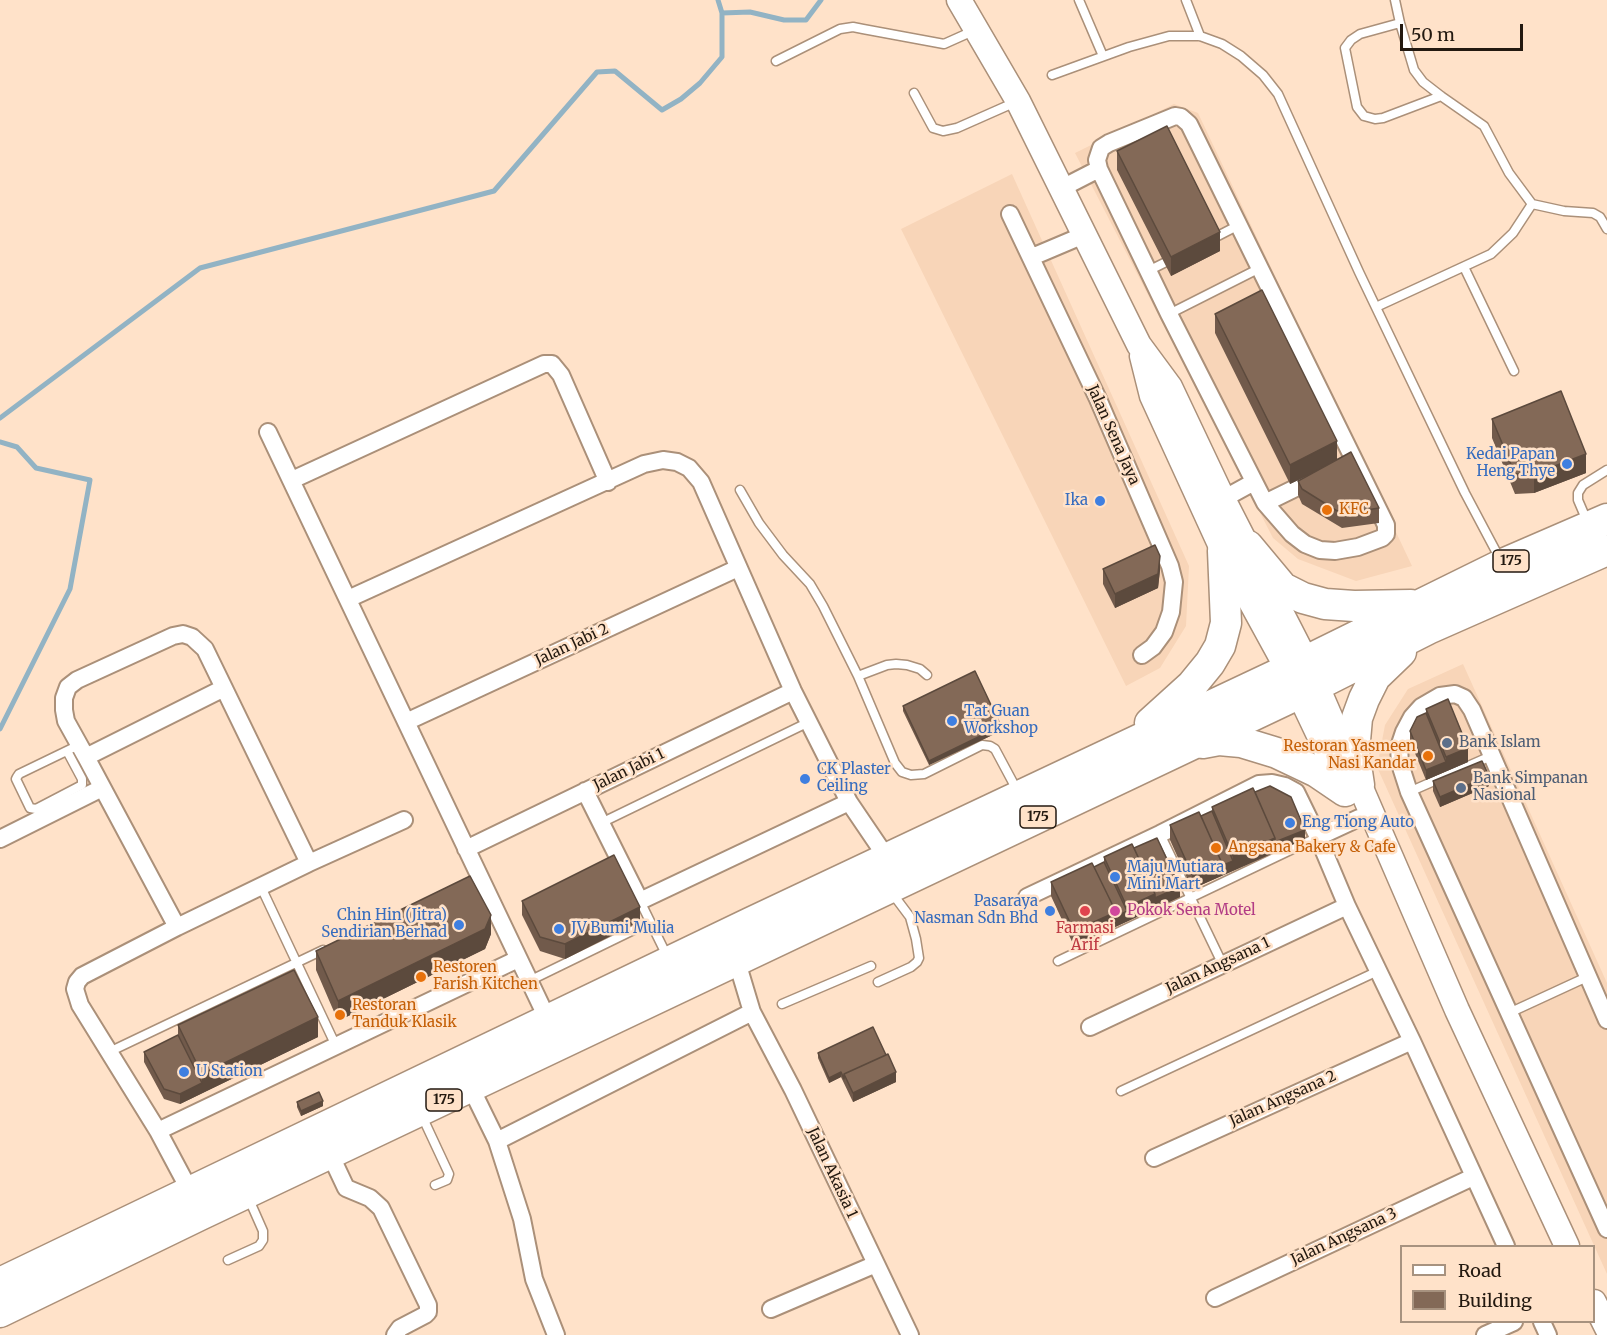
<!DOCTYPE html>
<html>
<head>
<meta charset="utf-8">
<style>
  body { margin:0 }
  #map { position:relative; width:1607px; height:1335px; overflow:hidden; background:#ffe2c9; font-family:Merriweather,serif }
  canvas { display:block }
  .legend { position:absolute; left:1400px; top:1245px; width:195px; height:78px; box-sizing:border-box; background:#ffe2c9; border:2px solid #a7927f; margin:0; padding:8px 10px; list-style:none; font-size:18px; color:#231910 }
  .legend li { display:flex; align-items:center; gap:12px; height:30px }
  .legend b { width:30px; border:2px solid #a7927f }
  .scale { position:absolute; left:1400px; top:24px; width:123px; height:27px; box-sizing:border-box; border:3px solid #231910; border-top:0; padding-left:8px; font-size:18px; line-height:21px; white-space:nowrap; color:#231910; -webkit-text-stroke:4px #ffe2c9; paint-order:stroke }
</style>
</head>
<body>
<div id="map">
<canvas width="1607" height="1335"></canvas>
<ul class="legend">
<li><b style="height:8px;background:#fff"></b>Road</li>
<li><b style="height:16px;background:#836957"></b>Building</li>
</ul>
<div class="scale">50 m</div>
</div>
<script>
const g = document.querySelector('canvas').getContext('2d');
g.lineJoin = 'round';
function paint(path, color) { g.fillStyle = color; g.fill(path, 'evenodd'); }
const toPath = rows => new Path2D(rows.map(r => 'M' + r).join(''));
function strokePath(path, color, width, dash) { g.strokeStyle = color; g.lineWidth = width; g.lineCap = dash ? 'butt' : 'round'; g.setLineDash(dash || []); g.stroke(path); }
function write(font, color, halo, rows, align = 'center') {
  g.font = font + ' Merriweather,serif'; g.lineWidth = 5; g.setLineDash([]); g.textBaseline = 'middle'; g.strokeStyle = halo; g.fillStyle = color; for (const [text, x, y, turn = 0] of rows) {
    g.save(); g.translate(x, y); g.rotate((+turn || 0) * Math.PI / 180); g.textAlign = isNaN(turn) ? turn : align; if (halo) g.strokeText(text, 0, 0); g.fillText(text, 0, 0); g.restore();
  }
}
paint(toPath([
  [1174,104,1198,113,1412,566,1356,581,1298,559,1273,538,1075,153],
  [1012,174,1189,566,1186,626,1160,668,1126,686,901,229],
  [1463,664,1607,983,1607,1274,1377,767,1385,725,1408,689]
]), '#f8d5b8');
strokePath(toPath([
  [718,0,722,13],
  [0,418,200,268,494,191,597,72,615,71,662,110,681,99,700,83,722,57,722,13,750,12,784,20,806,20,821,0],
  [0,442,17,447,36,468,90,480,70,589,0,729]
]), '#92b3c4', 5);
const lane = toPath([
  [1079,0,1103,56],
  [1186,0,1200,36],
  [1395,0,1400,23,1414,70,1423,82,1441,96,1484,126,1509,173,1532,204,1564,211,1593,213,1600,217,1607,229],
  [1400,23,1360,34,1351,40,1345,48,1357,107,1364,116,1375,119,1383,118,1441,96],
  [776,61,840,29,853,27,863,29,944,44,973,31],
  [1052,75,1129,47,1169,36,1200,36,1222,44,1241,56,1263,75,1278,94,1359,272,1465,493,1500,559],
  [914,93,933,128,943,131,957,128,1018,101],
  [1210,240,1239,225],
  [1464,267,1514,371],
  [1148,271,1172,259],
  [1376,307,1491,254,1513,233,1532,204],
  [1169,314,1260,268],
  [740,490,759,523,783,555,810,584,823,606,858,676,895,763,902,772,911,775,924,774,982,745,990,746,995,749,1018,792],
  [1587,521,1578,500,1578,493,1583,485,1607,470],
  [858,676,887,665,896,664,907,665,920,669,927,675],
  [67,751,82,779,82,785,36,809,30,808,16,779,17,777,19,774,79,745],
  [1409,792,1491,756],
  [601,823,809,722],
  [1160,834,1222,963],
  [261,887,336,1046],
  [640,901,668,958],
  [1058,961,1318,837],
  [529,981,650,922],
  [878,982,911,967,917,962,919,958,916,939,910,917,892,893],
  [782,1004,871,966],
  [1509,1013,1587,977],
  [109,1052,323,950],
  [1121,1091,1378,971],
  [421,1114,449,1174,447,1180,435,1185],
  [228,1260,259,1246,263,1240,263,1231,248,1197]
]);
const street = toPath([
  [1175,116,1181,117,1189,124,1386,525,1386,534,1382,538,1358,547,1335,551,1320,550,1305,544,1292,534,1265,503,1169,314,1099,169,1097,160,1101,148,1109,143,1175,116],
  [1062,188,1099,169],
  [1010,214,1098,399,1170,566,1174,582,1171,612,1164,632,1153,647,1142,655],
  [1032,257,1084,235],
  [268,432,548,1020],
  [292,480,544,364,552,364,561,375,608,482],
  [1223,499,1254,482],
  [1265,503,1318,477],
  [348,599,644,464,663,460,677,462,689,468,701,482,793,691,849,802,887,858],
  [406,722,738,568],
  [86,757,66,721,64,710,64,698,68,687,77,680,173,636,183,634,192,637,205,649,309,863],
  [585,791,640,901,849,802],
  [1318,837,1359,818],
  [0,839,102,788],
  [466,849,793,691],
  [1027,897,1160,834,1259,784,1272,783,1285,786,1296,792,1318,837,1347,906,1412,1041,1506,1246],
  [177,927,86,757,224,688],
  [737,962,752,1012,793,1090,910,1335],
  [1607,1020,1472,710,1464,698,1455,694,1440,696,1421,707,1412,717,1404,732,1399,747,1400,764,1409,792,1607,1229],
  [1090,1027,1347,906],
  [471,1088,497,1141,752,1012],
  [158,1131,518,959],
  [497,1141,522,1219,534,1279,556,1335],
  [330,1154,346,1188,370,1198,381,1208,428,1305,428,1312,425,1315,400,1328,395,1335],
  [1154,1158,1412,1041],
  [190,1191,158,1131,80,1005,75,989,77,982,82,976,177,927,309,863,404,820],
  [1215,1298,1473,1177],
  [771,1309,876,1264],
  [1542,1322,1548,1335],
  [1485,1335,1514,1322]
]);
const secondary = toPath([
  [959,0,1018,101,1139,345,1170,387,1223,499,1306,661,1457,1010,1567,1246],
  [1142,356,1152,396,1223,551,1287,668,1344,788],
  [1594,1302,1607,1328]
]);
const highway = toPath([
  [1248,546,1283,588,1303,598,1325,604,1354,606,1411,605],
  [1150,723,1192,685,1210,663,1220,646,1226,623,1223,551],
  [1203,743,1219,740,1241,742,1277,753,1317,772,1345,791],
  [1359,785,1354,752,1357,718,1364,699,1375,677,1401,652],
  [0,1283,750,923,1306,661,1503,564,1607,519],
  [0,1312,200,1215,1317,685,1428,629,1607,550]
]);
strokePath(lane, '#ab9079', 11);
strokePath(street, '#ab9079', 20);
strokePath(secondary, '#ab9079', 27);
strokePath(highway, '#ab9079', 33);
strokePath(lane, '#fff', 8);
strokePath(street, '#fff', 16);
strokePath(secondary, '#fff', 24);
strokePath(highway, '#fff', 30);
paint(toPath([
  [1117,151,1220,251,1171,276,1117,170],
  [1215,314,1379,508,1379,523,1342,528,1302,504,1298,495,1298,481,1313,473,1290,484,1215,333],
  [1492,419,1586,473,1534,493,1515,494,1492,438],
  [1103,569,1160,570,1158,588,1115,608,1103,584],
  [903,706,1001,731,929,765,903,711],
  [1426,709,1468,762,1426,780,1410,741,1410,731,1426,713],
  [1433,781,1489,786,1440,807,1433,791],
  [1255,792,1305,839,1192,889,1170,840,1170,825,1201,816,1212,812,1212,807],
  [1134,848,1180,897,1074,946,1051,896,1051,882,1094,867,1104,862,1104,857],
  [522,901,640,921,565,959,540,951,522,915],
  [491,934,485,949,338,1021,316,970,316,951],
  [178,1025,318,1037,180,1104,164,1099,144,1062,144,1052,178,1035],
  [818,1053,896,1082,853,1102,841,1077,829,1083,818,1058],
  [297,1102,323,1106,301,1116,297,1107]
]), '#715a4b');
paint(toPath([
  [1220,232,1220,251,1171,276,1171,257],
  [1337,441,1337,461,1290,484,1290,465],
  [1586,454,1586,473,1534,493,1534,474],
  [1160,556,1160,570,1158,588,1115,608,1115,594],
  [1001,726,1001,731,929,765,929,761],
  [1468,748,1468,762,1426,780,1426,770,1446,762,1446,757],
  [1489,776,1489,786,1440,807,1440,797],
  [1305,830,1305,839,1192,889,1192,874,1221,861,1233,861,1233,856,1275,838],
  [1180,887,1180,897,1074,946,1074,931,1116,912,1127,911,1127,907,1155,894],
  [640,907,640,921,565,959,565,944],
  [491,915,491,934,485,949,338,1021,338,1001],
  [318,1017,318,1037,180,1104,180,1094,202,1083,202,1074],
  [841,1072,841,1077,829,1083,829,1078],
  [896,1072,896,1082,853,1102,853,1093],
  [323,1101,323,1106,301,1116,301,1111]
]), '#5c4a3d');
const building = toPath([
  [1167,126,1220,232,1171,257,1117,151,1167,126],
  [1262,290,1337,441,1290,465,1215,314,1262,290],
  [1561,391,1586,454,1534,474,1515,474,1492,419,1561,391],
  [1351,452,1379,508,1342,514,1302,489,1298,481,1351,452],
  [1155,545,1160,556,1158,574,1115,594,1103,569,1155,545],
  [975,671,1001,726,929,761,903,706,975,671],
  [1448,699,1468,748,1446,757,1426,709,1448,699],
  [1426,713,1446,762,1426,770,1410,731,1417,717,1426,713],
  [1482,761,1489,776,1440,797,1433,781,1482,761],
  [1270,786,1291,797,1305,830,1275,842,1275,838,1255,792,1270,786],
  [1253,788,1275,838,1233,856,1212,807,1253,788],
  [1212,811,1233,861,1221,866,1221,861,1201,816,1212,811],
  [1199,812,1221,861,1192,874,1170,825,1199,812],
  [1157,838,1180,887,1155,898,1155,894,1134,848,1157,838],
  [1132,844,1155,894,1127,907,1104,857,1132,844],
  [614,855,640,907,565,944,540,937,522,901,614,855],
  [1104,862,1127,911,1116,917,1116,912,1094,867,1104,862],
  [1092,863,1116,912,1074,931,1051,882,1092,863],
  [470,876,491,915,485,929,338,1001,316,951,470,876],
  [294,970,318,1017,202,1074,178,1025,294,970],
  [873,1027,886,1055,844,1074,844,1079,841,1072,829,1078,818,1053,873,1027],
  [178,1035,202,1083,180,1094,164,1089,144,1052,178,1035],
  [888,1054,896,1072,853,1093,844,1074,888,1054],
  [319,1092,323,1101,301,1111,297,1102,319,1092]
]);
paint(building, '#836957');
strokePath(building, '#5c4a3d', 1.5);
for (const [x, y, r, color] of [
  [1567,464,6,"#3f7fe0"],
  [1100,501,6,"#3f7fe0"],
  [1327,510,6,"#e8710a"],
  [952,721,6,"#3f7fe0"],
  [1447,743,6,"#5c6f8a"],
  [1428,756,6,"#e8710a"],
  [805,779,6,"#3f7fe0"],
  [1461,788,6,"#5c6f8a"],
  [1290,823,6,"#3f7fe0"],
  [1216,848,6,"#e8710a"],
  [1115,877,6,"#3f7fe0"],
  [1050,911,6,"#3f7fe0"],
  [1085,911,6,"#e0444e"],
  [1115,911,6,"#d1479c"],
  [459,925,6,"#3f7fe0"],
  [559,929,6,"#3f7fe0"],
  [421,977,6,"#e8710a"],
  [340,1015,6,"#e8710a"],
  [184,1072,6,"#3f7fe0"]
]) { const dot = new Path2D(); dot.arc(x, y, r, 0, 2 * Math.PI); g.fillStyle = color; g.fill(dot); strokePath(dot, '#ffe2c9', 2); }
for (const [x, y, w] of [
  [1511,561,36],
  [1038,817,36],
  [444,1100,36]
]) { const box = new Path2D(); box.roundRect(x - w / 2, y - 11, w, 22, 4.5); g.fillStyle = '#ffe2c9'; g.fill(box); strokePath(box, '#231910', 1.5); }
write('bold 14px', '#231910', null, [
  ["175",1511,561],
  ["175",1038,817],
  ["175",444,1100]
]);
write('15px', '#231910', '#ffe2c9', [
  ["Jalan Sena Jaya",1113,435,66],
  ["Jalan Jabi 2",572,645,-25],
  ["Jalan Jabi 1",629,770,-26],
  ["Jalan Angsana 1",1218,966,-25],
  ["Jalan Angsana 2",1283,1099,-24],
  ["Jalan Akasia 1",832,1173,65],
  ["Jalan Angsana 3",1344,1237,-25]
]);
write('15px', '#366cbe', '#ffe2c9', [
  ["Kedai Papan",1555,455,"right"],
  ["Heng Thye",1555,472,"right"],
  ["Ika",1088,501,"right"],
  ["Tat Guan",964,712],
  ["Workshop",964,729],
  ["CK Plaster",817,770],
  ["Ceiling",817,787],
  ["Eng Tiong Auto",1302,823],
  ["Maju Mutiara",1127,868],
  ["Mini Mart",1127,885],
  ["Pasaraya",1038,902,"right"],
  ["Nasman Sdn Bhd",1038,919,"right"],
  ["Chin Hin (Jitra)",447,916,"right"],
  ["Sendirian Berhad",447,933,"right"],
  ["JV Bumi Mulia",571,929],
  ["U Station",196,1072]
], 'left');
write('15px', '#c56008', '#ffe2c9', [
  ["KFC",1339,510],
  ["Restoran Yasmeen",1416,747,"right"],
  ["Nasi Kandar",1416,764,"right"],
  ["Angsana Bakery & Cafe",1228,848],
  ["Restoren",433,968],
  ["Farish Kitchen",433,985],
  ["Restoran",352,1006],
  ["Tanduk Klasik",352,1023]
], 'left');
write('15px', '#4e5e75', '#ffe2c9', [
  ["Bank Islam",1459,743],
  ["Bank Simpanan",1473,779],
  ["Nasional",1473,796]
], 'left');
write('15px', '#b23c85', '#ffe2c9', [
  ["Pokok Sena Motel",1127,911]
], 'left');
write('15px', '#be3a42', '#ffe2c9', [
  ["Farmasi",1085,929],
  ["Arif",1085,946]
]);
</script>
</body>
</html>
